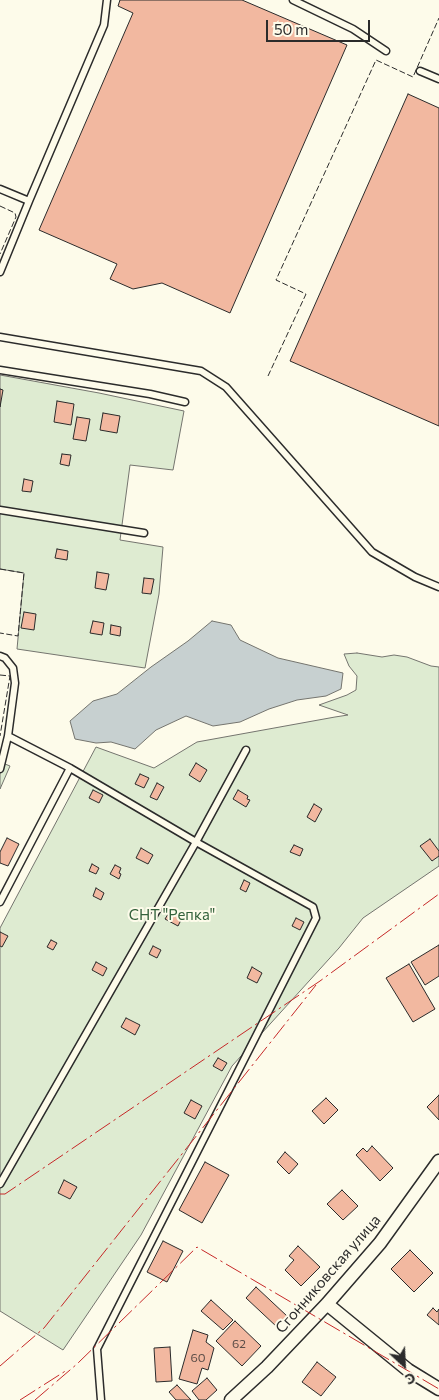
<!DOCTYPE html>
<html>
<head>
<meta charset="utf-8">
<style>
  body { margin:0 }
  #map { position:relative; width:439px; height:1400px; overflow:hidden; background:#fdfbea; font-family:Commissioner,sans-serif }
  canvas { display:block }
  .north { position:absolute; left:379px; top:1340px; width:50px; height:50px; -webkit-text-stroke:4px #fdfbea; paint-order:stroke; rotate:155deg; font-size:14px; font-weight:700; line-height:20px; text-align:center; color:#2b2b2b }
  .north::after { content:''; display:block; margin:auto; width:18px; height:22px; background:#2b2b2b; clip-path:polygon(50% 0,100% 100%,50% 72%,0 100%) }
  .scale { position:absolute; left:266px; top:20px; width:104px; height:22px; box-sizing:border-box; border:2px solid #2b2b2b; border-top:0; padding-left:6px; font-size:15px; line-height:18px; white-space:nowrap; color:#2b2b2b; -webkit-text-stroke:4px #fdfbea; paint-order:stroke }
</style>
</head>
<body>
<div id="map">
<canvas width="439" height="1400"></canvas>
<div class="north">С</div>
<div class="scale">50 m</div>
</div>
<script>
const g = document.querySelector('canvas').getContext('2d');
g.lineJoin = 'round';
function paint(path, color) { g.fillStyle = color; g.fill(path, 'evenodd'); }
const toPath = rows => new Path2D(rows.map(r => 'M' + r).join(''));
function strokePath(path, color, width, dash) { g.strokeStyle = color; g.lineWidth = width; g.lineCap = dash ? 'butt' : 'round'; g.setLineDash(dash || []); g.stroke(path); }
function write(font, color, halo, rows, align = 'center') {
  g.font = font + ' Commissioner,sans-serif'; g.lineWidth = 4; g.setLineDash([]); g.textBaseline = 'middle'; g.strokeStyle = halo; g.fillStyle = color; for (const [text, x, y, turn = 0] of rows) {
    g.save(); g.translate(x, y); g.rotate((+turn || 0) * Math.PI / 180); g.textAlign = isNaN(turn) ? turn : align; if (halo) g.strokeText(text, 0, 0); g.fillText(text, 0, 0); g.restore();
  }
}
const green = toPath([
  [0,375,99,393,184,411,173,470,130,465,120,540,163,547,159,594,145,668,17,649,24,573,0,569,0,375],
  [357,653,382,657,394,655,407,657,431,666,439,667,439,866,363,918,339,948,232,1066,141,1235,63,1350,0,1311,0,928,96,747,154,768,197,742,335,717,348,715,319,705,347,695,356,690,357,676,349,666,344,654,357,653],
  [0,762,10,766,0,789,0,762]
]);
paint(green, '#deebd1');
strokePath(green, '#74746e', 1);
const water = toPath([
  [212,621,231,625,240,640,278,658,343,673,341,689,326,696,297,700,269,709,240,722,213,726,186,716,156,730,135,749,111,742,96,743,75,739,70,721,93,701,117,694,151,667,188,641,212,621]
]);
paint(water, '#c7d0d0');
strokePath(water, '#74746e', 1);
const building = toPath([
  [120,0,242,0,347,45,230,313,162,283,133,289,110,279,117,264,39,230,133,13,118,6,120,0],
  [408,94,439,108,439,426,290,361,408,94],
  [0,389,3,390,0,407,0,389],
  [57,401,74,404,71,425,54,422,57,401],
  [103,413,120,416,117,433,100,430,103,413],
  [77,417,90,419,86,441,73,439,77,417],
  [62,454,71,455,69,466,60,464,62,454],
  [24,479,33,481,31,492,22,491,24,479],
  [57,549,68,551,67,560,55,558,57,549],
  [97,572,109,574,106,590,95,588,97,572],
  [144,578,154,579,151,594,142,593,144,578],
  [24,612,36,614,34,630,21,628,24,612],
  [93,621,104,623,102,635,90,633,93,621],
  [111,625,121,627,120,636,110,634,111,625],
  [196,763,207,770,200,782,189,775,196,763],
  [140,774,149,778,144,788,135,784,140,774],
  [157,783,164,787,157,800,150,797,157,783],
  [93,790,103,795,99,803,89,798,93,790],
  [238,790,248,796,247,799,250,800,246,807,233,799,238,790],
  [314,804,322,809,315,822,307,817,314,804],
  [7,838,19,844,8,866,0,863,0,852,7,838],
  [430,839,439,851,439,856,432,861,420,846,430,839],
  [294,845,303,849,300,856,290,852,294,845],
  [141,848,153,855,148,864,136,858,141,848],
  [92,864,99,868,96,874,89,871,92,864],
  [115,865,121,868,119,873,121,874,119,879,110,874,115,865],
  [244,880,250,883,246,892,240,889,244,880],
  [96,888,104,893,101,900,93,896,96,888],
  [170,911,182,918,178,926,165,919,170,911],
  [296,918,304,922,300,930,292,926,296,918],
  [0,932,8,936,2,947,0,946,0,932],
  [51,940,57,943,53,950,47,947,51,940],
  [439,945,439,976,425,985,411,962,439,945],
  [153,946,161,950,157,958,149,954,153,946],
  [96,962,107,968,103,976,92,970,96,962],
  [409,964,435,1009,413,1022,386,978,409,964],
  [252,967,262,973,257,983,247,978,252,967],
  [126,1018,140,1025,135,1035,121,1027,126,1018],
  [218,1058,227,1063,222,1071,213,1066,218,1058],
  [439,1095,439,1120,427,1107,439,1095],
  [326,1098,338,1110,324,1124,312,1111,326,1098],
  [191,1100,202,1106,195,1119,184,1113,191,1100],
  [372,1146,393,1168,380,1181,356,1155,363,1148,367,1152,372,1146],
  [285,1152,298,1164,289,1174,277,1162,285,1152],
  [205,1162,229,1175,202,1223,179,1210,205,1162],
  [64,1180,77,1187,70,1199,58,1193,64,1180],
  [342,1190,358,1206,343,1220,327,1204,342,1190],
  [163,1241,183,1251,167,1282,147,1272,163,1241],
  [298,1246,320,1267,301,1286,285,1270,294,1260,289,1256,298,1246],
  [410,1250,433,1273,414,1292,391,1269,410,1250],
  [256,1287,287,1316,277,1327,246,1298,256,1287],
  [211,1300,233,1320,223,1330,201,1311,211,1300],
  [433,1308,437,1312,439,1309,439,1325,427,1315,433,1308],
  [235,1321,261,1346,242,1366,216,1341,235,1321],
  [193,1330,208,1335,206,1342,214,1348,208,1370,202,1368,197,1384,179,1379,193,1330],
  [170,1347,172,1381,156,1382,154,1348,170,1347],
  [317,1362,336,1377,321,1396,302,1382,317,1362],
  [207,1378,217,1390,206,1400,199,1400,192,1391,207,1378],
  [177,1385,191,1400,176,1400,169,1392,177,1385]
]);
paint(building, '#f2b8a0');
strokePath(building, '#2b2b2b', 1);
const lane = toPath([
  [293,0,353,29,386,51],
  [420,71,439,79],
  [0,189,29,201,104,25,107,0],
  [0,272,29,201],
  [0,337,201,371,226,387,372,552,415,577,439,587],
  [0,370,150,394,185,402],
  [0,510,144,533],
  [0,656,5,658,13,668,15,683,8,736,70,768,196,842,313,907,316,918,97,1349,101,1400],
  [0,769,8,736],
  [0,902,70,768],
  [0,1184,196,842,246,750]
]);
const street = toPath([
  [327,1304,408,1370,439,1389],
  [231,1400,267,1367,327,1304,380,1243,439,1161]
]);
strokePath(lane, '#2b2b2b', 9);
strokePath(street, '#2b2b2b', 15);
strokePath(lane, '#fdfbea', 6);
strokePath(street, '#fdfbea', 12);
strokePath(toPath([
  [0,206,15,213,16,217,0,254],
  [268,376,306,294,276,280,376,60,413,77,439,18],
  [0,569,24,573,18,636,0,633],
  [0,675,10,676,0,736]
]), '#2b2b2b', 1, [6, 2.5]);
strokePath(toPath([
  [0,1194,5,1194,320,981,439,894],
  [0,1366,44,1328,316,985],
  [20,1400,67,1370],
  [35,1400,77,1364,197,1247,439,1389]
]), '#c62828', 1, [18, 4, 2.5, 4]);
write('12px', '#5d4e48', null, [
  ["62",239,1344],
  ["60",198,1358]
]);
write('15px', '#34623c', '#fdfbea', [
  ["СНТ \"Репка\"",172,915]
]);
write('15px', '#2b2b2b', '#fdfbea', [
  ["Сгонниковская улица",328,1274,-49]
]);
</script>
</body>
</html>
